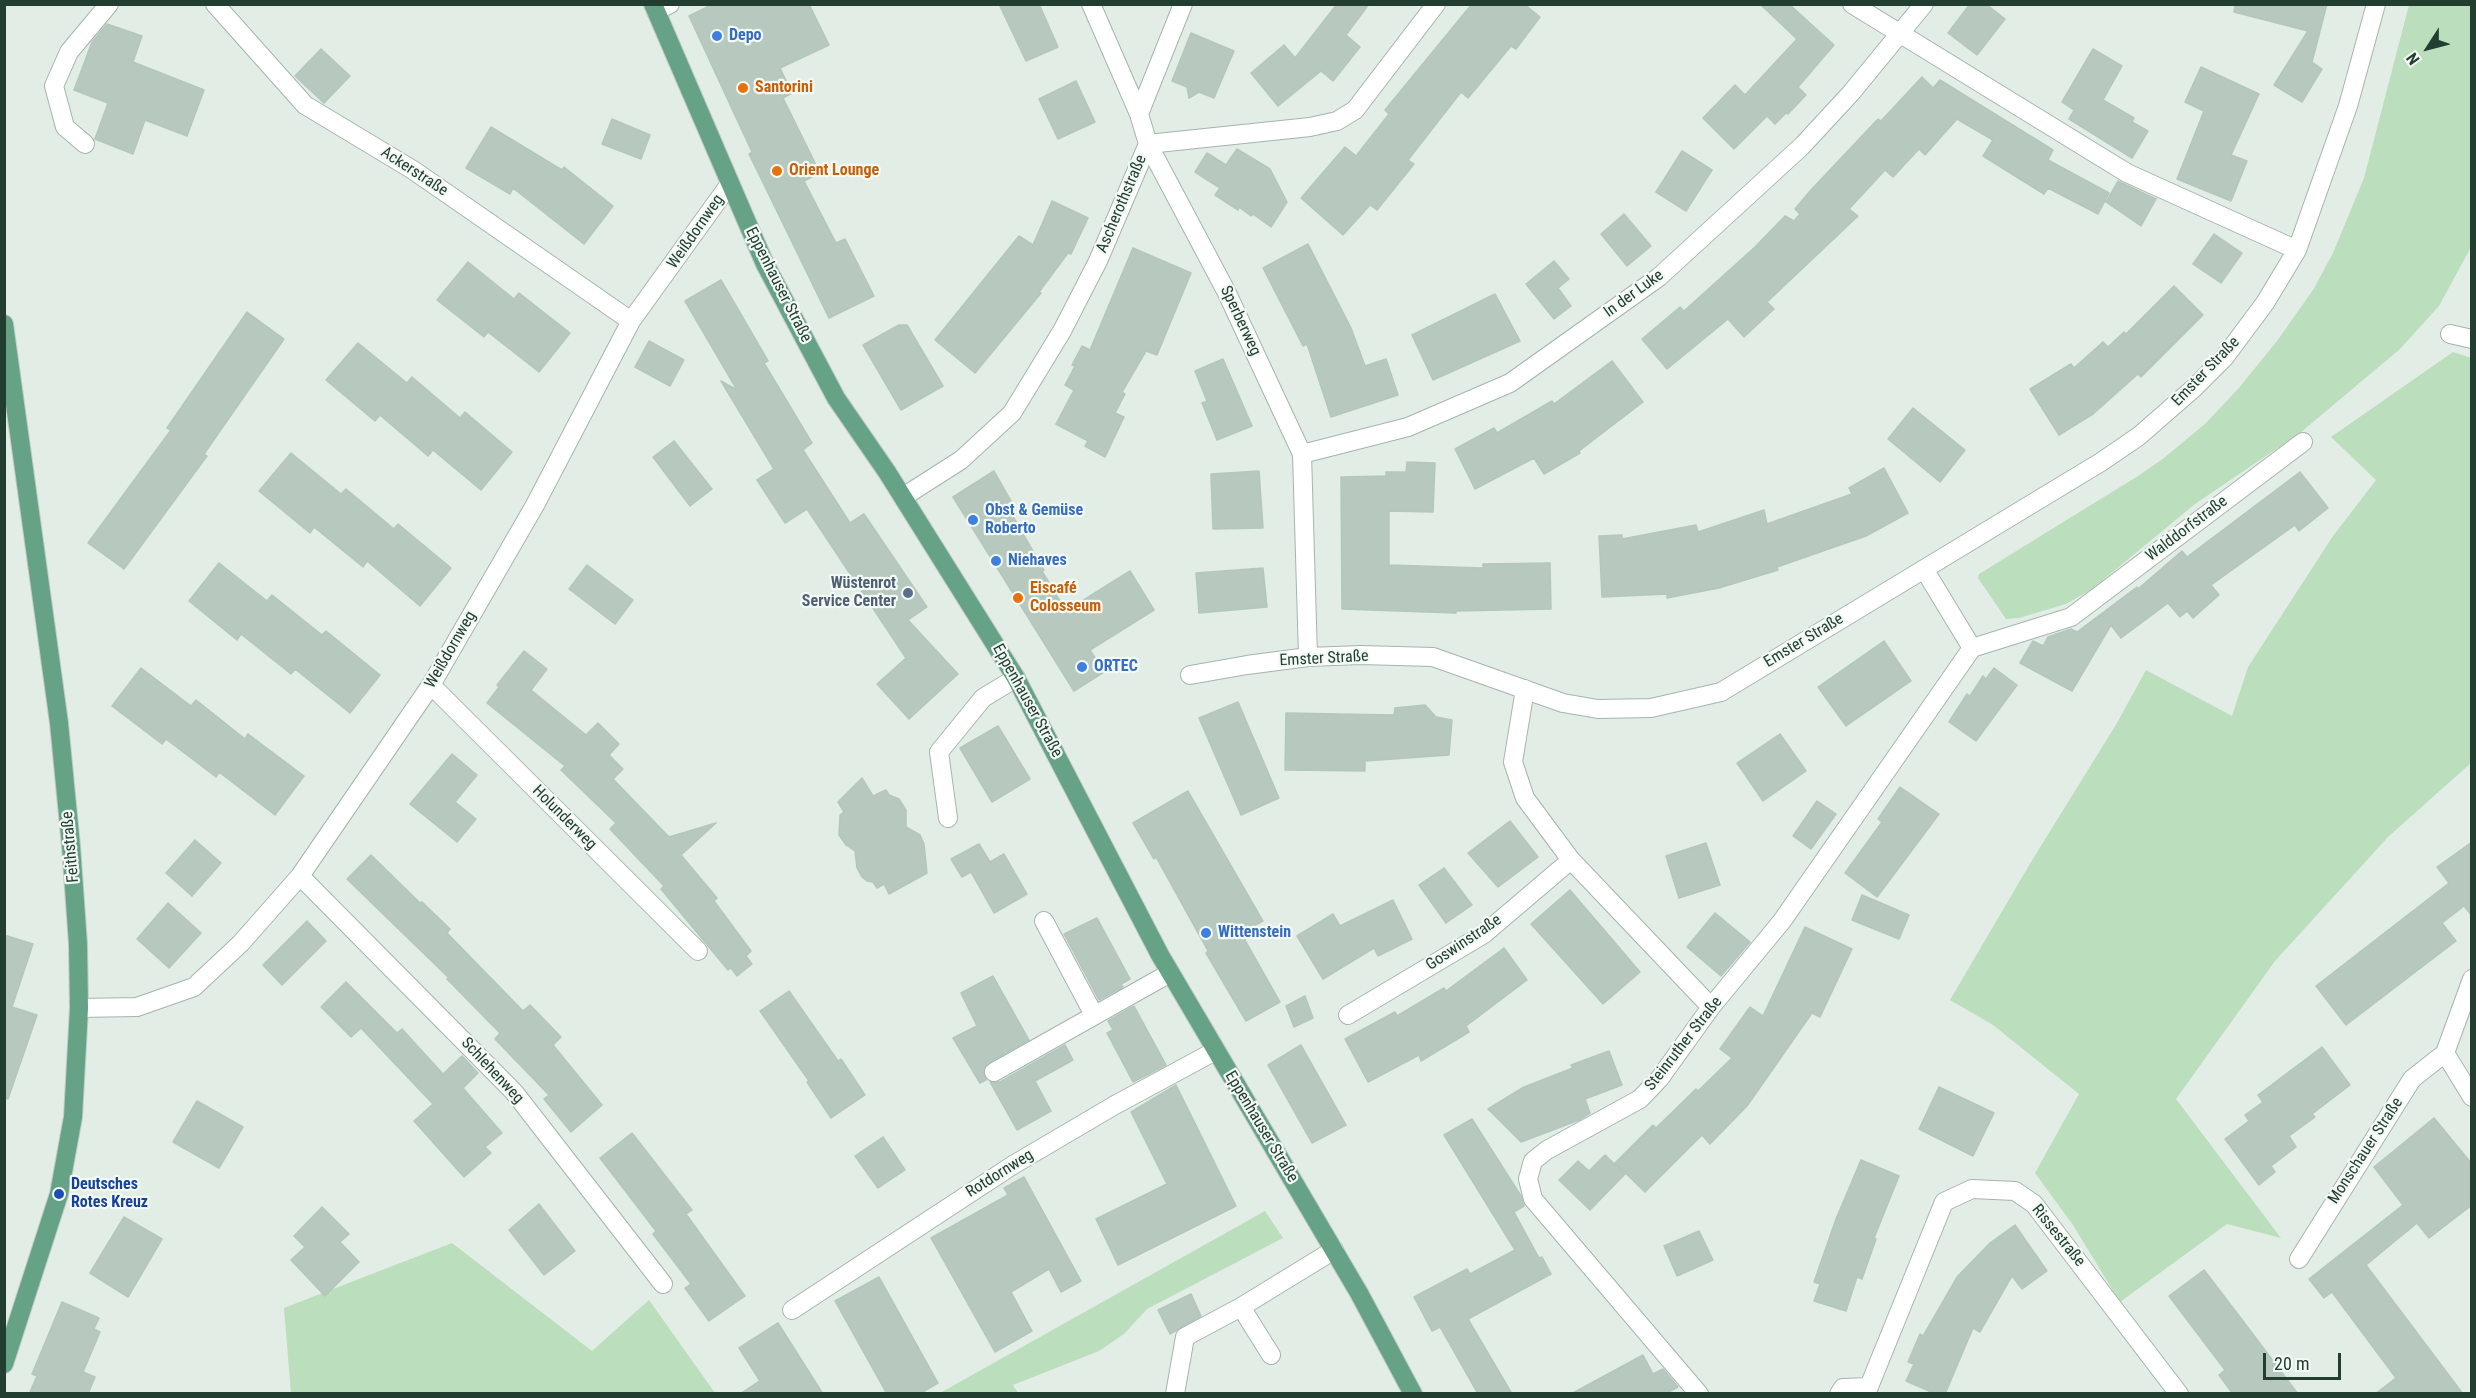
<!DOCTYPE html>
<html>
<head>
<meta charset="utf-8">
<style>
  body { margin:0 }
  #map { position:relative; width:2476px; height:1398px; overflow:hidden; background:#e2ede6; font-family:"Roboto Condensed",sans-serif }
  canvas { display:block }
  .frame { position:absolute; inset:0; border:6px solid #223e30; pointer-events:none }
  .north { position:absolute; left:2398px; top:18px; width:60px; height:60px; -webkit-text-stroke:4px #f3f9f5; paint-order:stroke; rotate:234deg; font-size:16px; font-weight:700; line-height:24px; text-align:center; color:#223e30 }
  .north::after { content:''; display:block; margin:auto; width:21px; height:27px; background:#223e30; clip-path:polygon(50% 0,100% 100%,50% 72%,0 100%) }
  .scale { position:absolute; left:2263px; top:1353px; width:78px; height:27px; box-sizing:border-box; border:3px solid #223e30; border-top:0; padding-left:8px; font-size:18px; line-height:21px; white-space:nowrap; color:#223e30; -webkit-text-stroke:4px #f3f9f5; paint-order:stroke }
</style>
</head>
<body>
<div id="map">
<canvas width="2476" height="1398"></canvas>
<div class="frame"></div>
<div class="north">N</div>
<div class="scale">20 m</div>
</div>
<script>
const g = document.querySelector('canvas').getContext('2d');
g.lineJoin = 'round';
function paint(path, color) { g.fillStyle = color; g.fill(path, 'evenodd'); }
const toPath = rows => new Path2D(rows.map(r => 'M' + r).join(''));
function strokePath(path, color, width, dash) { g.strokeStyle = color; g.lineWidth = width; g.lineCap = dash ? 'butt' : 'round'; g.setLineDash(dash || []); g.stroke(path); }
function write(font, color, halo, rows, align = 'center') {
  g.font = font + ' "Roboto Condensed",sans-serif'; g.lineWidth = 4.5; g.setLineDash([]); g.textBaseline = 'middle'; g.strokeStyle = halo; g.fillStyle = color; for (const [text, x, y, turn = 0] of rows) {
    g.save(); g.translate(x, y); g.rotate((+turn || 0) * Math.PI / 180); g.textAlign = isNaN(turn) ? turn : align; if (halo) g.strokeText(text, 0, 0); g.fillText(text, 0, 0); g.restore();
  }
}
paint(toPath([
  [2409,5,2471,5,2471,247,2439,306,2400,349,2300,433,2195,504,2092,589,2066,604,2019,618,2006,619,1978,578,1979,574,2138,476,2164,458,2206,423,2238,389,2277,341,2313,290,2333,253,2364,178],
  [2453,352,2471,358,2471,763,2388,837,2275,961,2176,1099,2281,1238,2227,1224,2120,1302,2073,1225,2035,1173,2079,1094,1993,1025,1950,1000,2031,862,2117,723,2146,670,2232,716,2248,667,2333,536,2376,480,2331,437],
  [1265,1211,1283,1238,1147,1309,1124,1334,1099,1351,1013,1385,1018,1393,940,1393],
  [452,1243,592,1351,649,1300,715,1393,291,1393,284,1308]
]), '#bbdebc');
const building = toPath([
  [713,4,809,4,829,45,780,68,792,93,783,98,820,173,804,181,836,243,845,239,874,296,829,318,749,154,752,152,689,16,713,4],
  [999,4,1039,4,1058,47,1026,61,999,4],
  [1337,4,1369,4,1346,35,1360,47,1333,81,1321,71,1278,106,1251,73,1284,45,1295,58,1337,4],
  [1472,4,1524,4,1540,17,1516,49,1511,46,1468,98,1461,92,1408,160,1414,164,1377,210,1370,205,1343,235,1301,198,1345,147,1356,156,1389,114,1385,110,1472,4],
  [1760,4,1789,4,1834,45,1798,87,1806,95,1788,114,1786,113,1775,124,1767,116,1734,149,1703,118,1735,85,1745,95,1797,39,1760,4],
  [1970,4,1986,4,2005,19,1977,55,1948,33,1970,4],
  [2235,4,2327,4,2312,62,2322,69,2302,102,2274,85,2308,31,2234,12,2235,4],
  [107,24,142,36,133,62,204,90,187,136,145,120,133,154,95,139,108,103,74,90,92,42,107,24],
  [1191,33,1234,51,1214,98,1199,92,1189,98,1187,87,1172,81,1191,33],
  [321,49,350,76,324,103,295,76,321,49],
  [2093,49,2122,66,2103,100,2134,118,2132,122,2148,131,2132,158,2069,119,2074,110,2062,102,2093,49],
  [2201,67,2259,94,2231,155,2247,161,2231,201,2177,179,2204,111,2185,102,2201,67],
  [1922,77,1933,88,1940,80,2053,150,2048,160,2109,193,2098,214,2048,188,2044,194,1983,156,1993,140,1957,119,1925,155,1919,149,1893,177,1885,170,1849,209,1858,216,1767,302,1774,309,1744,337,1728,319,1667,369,1642,339,1680,307,1684,311,1755,247,1785,216,1794,221,1800,214,1795,209,1810,191,1878,119,1881,121,1922,77],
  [1076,81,1095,122,1058,139,1039,99,1076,81],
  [612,119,650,135,641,159,602,144,612,119],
  [491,127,562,170,564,167,613,206,584,244,513,188,510,194,466,168,491,127],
  [1237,149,1270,169,1287,202,1271,227,1253,214,1251,216,1239,207,1238,210,1215,195,1220,188,1195,172,1207,153,1226,165,1237,149],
  [1682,151,1712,170,1686,211,1656,192,1682,151],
  [2118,181,2156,199,2141,226,2106,202,2118,181],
  [1052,201,1088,218,1071,254,1068,253,1039,292,1041,293,975,373,935,340,1019,236,1033,245,1052,201],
  [1624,214,1651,246,1627,266,1601,234,1624,214],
  [2214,234,2242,253,2221,283,2193,264,2214,234],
  [1308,244,1351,328,1365,366,1386,359,1398,395,1331,417,1307,344,1303,346,1263,268,1308,244],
  [1133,248,1191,273,1157,355,1146,351,1122,392,1125,394,1115,413,1124,417,1105,457,1085,446,1088,441,1056,424,1074,390,1065,385,1075,366,1072,365,1082,346,1090,350,1133,248],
  [1554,261,1569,279,1558,288,1571,306,1554,319,1526,284,1554,261],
  [468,262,514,299,519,293,570,333,539,372,488,332,484,337,437,300,468,262],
  [721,280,768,361,764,363,812,443,803,450,850,523,864,514,927,607,908,620,958,674,909,719,877,684,906,658,807,509,785,523,757,480,774,469,721,381,737,390,685,301,721,280],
  [2174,286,2203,315,2141,377,2138,374,2093,414,2059,435,2030,389,2071,364,2074,368,2103,342,2108,347,2124,332,2126,334,2174,286],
  [1495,294,1520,341,1433,380,1412,335,1495,294],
  [247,312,284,339,204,454,207,456,124,569,88,543,171,430,167,428,247,312],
  [899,325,907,325,943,386,901,410,863,345,899,325],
  [649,341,684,360,670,386,635,367,649,341],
  [358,343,407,383,412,377,460,418,465,412,512,452,481,490,433,450,428,456,380,415,375,421,326,380,358,343],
  [1223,359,1252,426,1217,440,1202,403,1207,401,1195,371,1223,359],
  [1612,361,1643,402,1579,451,1580,453,1544,474,1534,458,1475,489,1455,449,1494,428,1497,433,1552,401,1554,404,1612,361],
  [1913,408,1965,450,1940,482,1888,439,1913,408],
  [674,441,712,489,690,506,653,457,674,441],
  [291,453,341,494,346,489,394,529,398,524,451,568,420,606,367,561,363,567,314,527,310,533,259,491,291,453],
  [1407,462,1435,463,1433,512,1389,511,1389,565,1483,568,1483,564,1550,563,1551,609,1456,611,1456,613,1342,609,1341,477,1386,476,1386,472,1406,472,1407,462],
  [1884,468,1908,513,1866,536,1777,567,1778,570,1719,588,1667,598,1667,594,1602,597,1599,536,1622,535,1622,539,1696,525,1698,532,1764,510,1767,524,1852,494,1849,488,1884,468],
  [994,471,1011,501,1006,504,1044,570,1042,571,1066,611,1130,571,1154,610,1090,650,1104,672,1074,691,953,497,994,471],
  [1259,471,1263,528,1213,529,1211,474,1259,471],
  [2300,472,2328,508,2299,531,2295,525,2211,585,2219,595,2193,618,2187,611,2180,617,2168,603,2121,638,2111,625,2072,691,2020,663,2033,641,2043,646,2048,637,2071,629,2077,632,2137,587,2138,589,2182,551,2187,557,2300,472],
  [219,563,267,601,272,595,322,635,326,631,380,675,350,713,295,669,291,674,241,634,237,640,189,601,219,563],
  [587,565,633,600,615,624,569,589,587,565],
  [1263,568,1267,607,1199,613,1196,573,1263,568],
  [1884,641,1911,681,1846,726,1818,687,1884,641],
  [524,651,547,669,531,690,586,735,598,723,619,744,609,755,623,769,613,779,669,837,716,823,681,855,717,898,714,901,751,951,746,956,752,964,737,976,731,968,728,970,661,889,664,886,610,829,616,823,561,770,565,766,487,703,499,687,497,685,524,651],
  [141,668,191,706,196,700,245,739,248,734,304,776,275,815,219,772,216,777,166,739,162,744,112,706,141,668],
  [1994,668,2017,685,1976,741,1949,722,1967,694,1970,696,1983,676,1986,679,1994,668],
  [1238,702,1279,798,1241,815,1199,718,1238,702],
  [1425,705,1436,717,1452,720,1449,755,1365,761,1365,771,1285,770,1286,713,1394,715,1395,708,1425,705],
  [998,726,1030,779,992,802,960,748,998,726],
  [1780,734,1806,771,1763,801,1737,763,1780,734],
  [452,754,477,775,455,802,476,819,457,842,410,804,452,754],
  [862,778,873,796,886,790,889,795,899,799,906,810,906,827,920,835,924,844,927,873,889,894,884,884,877,888,873,882,867,881,862,877,857,868,855,851,846,845,839,835,840,815,844,812,838,802,862,778],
  [1900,787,1939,814,1877,897,1845,873,1882,822,1878,819,1900,787],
  [1188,791,1263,921,1241,933,1280,1002,1246,1021,1206,953,1208,951,1156,857,1154,859,1133,823,1188,791],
  [1817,801,1836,814,1811,849,1793,836,1817,801],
  [1510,821,1538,857,1498,887,1468,853,1510,821],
  [195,840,221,863,192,896,166,873,195,840],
  [2472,842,2472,916,2464,906,2442,923,2456,941,2346,1025,2316,986,2449,883,2437,867,2472,842],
  [1706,843,1720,885,1679,898,1666,856,1706,843],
  [979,844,990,862,1004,854,1027,894,994,913,971,872,962,877,951,859,979,844],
  [371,855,420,903,422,902,450,929,447,933,523,1011,530,1005,561,1037,553,1045,602,1105,571,1132,544,1099,549,1095,495,1039,500,1033,447,979,449,978,347,879,371,855],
  [1444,868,1472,905,1446,923,1419,885,1444,868],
  [1570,890,1640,972,1603,1004,1531,924,1570,890],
  [1862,895,1909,915,1899,939,1852,920,1862,895],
  [1393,900,1412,939,1378,956,1374,948,1323,979,1297,936,1333,914,1340,926,1393,900],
  [168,903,201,933,169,968,137,939,168,903],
  [1715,913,1750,942,1721,976,1687,947,1715,913],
  [1097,918,1130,979,1121,984,1123,987,1099,1000,1064,934,1097,918],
  [307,921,326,941,282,985,263,965,307,921],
  [1805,927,1852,949,1820,1017,1812,1013,1747,1106,1710,1144,1702,1135,1645,1192,1615,1163,1653,1125,1656,1128,1696,1089,1698,1091,1732,1058,1720,1049,1750,1007,1763,1016,1805,927],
  [4,935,33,944,12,1007,37,1015,8,1099,4,1098,4,935],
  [1504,948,1527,980,1466,1026,1469,1032,1421,1061,1419,1055,1368,1082,1345,1039,1395,1012,1397,1016,1444,988,1446,991,1504,948],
  [993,976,1029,1040,988,1063,983,1071,986,1080,980,1083,953,1038,977,1026,961,993,993,976],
  [346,982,397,1033,402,1029,443,1074,462,1056,478,1073,463,1088,502,1133,485,1147,491,1153,464,1177,414,1121,433,1104,361,1028,351,1037,321,1007,346,982],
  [789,991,838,1061,841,1059,865,1095,831,1118,807,1082,809,1081,760,1011,789,991],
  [1305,996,1313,1018,1294,1027,1286,1006,1305,996],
  [1134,1006,1166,1065,1133,1082,1107,1033,1113,1030,1108,1021,1134,1006],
  [1065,1045,1073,1060,1035,1081,1051,1111,1017,1130,990,1082,1000,1082,1065,1045],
  [1301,1045,1346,1125,1312,1143,1268,1065,1301,1045],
  [2322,1047,2350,1085,2312,1114,2315,1117,2289,1136,2296,1147,2271,1166,2275,1172,2259,1185,2225,1139,2249,1121,2245,1115,2263,1102,2258,1095,2322,1047],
  [1609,1051,1622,1085,1585,1099,1590,1113,1579,1120,1521,1142,1488,1109,1524,1087,1573,1068,1571,1065,1609,1051],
  [1176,1085,1236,1206,1118,1265,1096,1219,1167,1184,1131,1112,1176,1085],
  [1939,1087,1994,1113,1973,1156,1919,1129,1939,1087],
  [197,1101,243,1127,219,1168,173,1142,197,1101],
  [2434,1118,2472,1164,2472,1205,2429,1238,2417,1223,2366,1265,2463,1394,2375,1394,2396,1378,2332,1292,2324,1298,2309,1279,2403,1205,2374,1167,2434,1118],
  [1472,1119,1521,1196,1524,1206,1514,1212,1539,1258,1542,1257,1551,1274,1468,1319,1512,1394,1478,1394,1440,1327,1432,1331,1414,1297,1467,1269,1470,1274,1515,1250,1444,1135,1472,1119],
  [632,1133,692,1210,686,1214,745,1296,709,1321,685,1288,691,1284,653,1234,656,1231,600,1158,632,1133],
  [883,1137,905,1170,878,1188,855,1156,883,1137],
  [1605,1155,1625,1174,1590,1210,1559,1180,1578,1161,1589,1171,1605,1155],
  [1861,1160,1899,1176,1874,1238,1876,1239,1862,1279,1857,1277,1846,1311,1814,1301,1820,1284,1814,1282,1836,1219,1861,1160],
  [1024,1177,1081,1281,1061,1292,1049,1269,1011,1292,1032,1331,995,1352,931,1238,1008,1195,1004,1188,1024,1177],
  [539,1204,575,1251,544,1275,509,1230,539,1204],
  [322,1207,349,1234,340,1242,359,1262,325,1296,291,1260,305,1247,294,1236,322,1207],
  [124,1217,162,1239,128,1297,90,1273,124,1217],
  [2015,1225,2047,1271,2022,1289,2012,1276,1980,1332,1973,1328,1945,1394,1936,1394,1906,1381,1914,1364,1908,1362,1920,1334,1923,1336,1957,1277,1990,1243,2015,1225],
  [1699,1231,1713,1260,1677,1276,1664,1246,1699,1231],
  [2204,1270,2243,1321,2298,1394,2233,1394,2219,1375,2225,1370,2169,1296,2204,1270],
  [879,1277,938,1383,919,1394,887,1394,835,1301,879,1277],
  [1191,1294,1201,1316,1170,1334,1158,1310,1191,1294],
  [62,1302,99,1318,94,1329,100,1332,83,1372,95,1377,88,1394,29,1394,37,1376,32,1374,62,1302],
  [778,1323,823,1394,740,1394,760,1381,739,1348,778,1323],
  [1643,1355,1653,1374,1663,1369,1678,1387,1665,1394,1571,1394,1643,1355]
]);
paint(building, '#b7c8be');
strokePath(building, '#b4c7bb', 1.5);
const minor = toPath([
  [215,4,305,105,413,170,631,321],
  [1091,4,1139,114,1148,144,1226,291,1302,454,1308,657],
  [1852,4,2127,173,2297,250],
  [656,11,670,4],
  [1139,114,1183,4],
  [85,144,65,127,54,86,69,52,109,4],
  [1148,144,1310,127,1337,121,1355,110,1436,4],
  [2450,334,2472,339],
  [1302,454,1408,427,1510,383,1659,277,1802,146,1851,93,1924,4],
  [903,497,961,460,1012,413,1062,331,1098,261,1148,144],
  [1924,569,1972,648],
  [1190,675,1247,665,1308,657,1361,655,1433,657,1563,703,1598,709,1651,708,1721,692,2101,462,2139,436,2194,388,2224,358,2265,303,2297,250,2348,106,2376,4],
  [431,685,698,951],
  [1525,689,1513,762,1525,798,1571,860,1711,1007],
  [948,818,939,752,983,698,1016,678],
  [300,876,514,1092,663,1284],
  [1044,921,1094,1015],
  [79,1008,137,1007,194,987,241,943,300,876,431,685,535,505,631,321,729,185],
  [1348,1015,1484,934,1571,860],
  [2445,1053,2472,1097],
  [994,1072,1170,973],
  [2299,1259,2412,1079,2445,1053,2472,979],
  [1241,1307,1271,1355],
  [792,1310,1013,1165,1115,1105,1215,1051],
  [1175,1394,1185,1337,1241,1307,1334,1250],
  [1699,1394,1533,1199,1528,1179,1533,1161,1547,1150,1640,1099,1660,1078,1711,1007,1782,921,1972,648,2071,617,2303,442],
  [1839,1394,1843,1388,1869,1387],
  [1866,1394,1944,1202,1972,1189,2015,1191,2034,1204,2179,1394]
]);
const major = toPath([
  [653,4,765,264,836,398,887,472,1016,678,1160,955,1359,1293,1413,1394],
  [4,324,59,723,71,846,78,944,79,1008,73,1117,59,1194,4,1364]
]);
strokePath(minor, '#a5b5ac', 20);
strokePath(major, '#c1c9c5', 20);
strokePath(minor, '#fff', 18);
strokePath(major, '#66a386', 18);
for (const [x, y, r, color] of [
  [717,36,6,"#3f7fe0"],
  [743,88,6,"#e8710a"],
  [777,171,6,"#e8710a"],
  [973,520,6,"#3f7fe0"],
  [996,561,6,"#3f7fe0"],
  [908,593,6,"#5c6f8a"],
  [1018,598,6,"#e8710a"],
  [1082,667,6,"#3f7fe0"],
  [1206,933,6,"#3f7fe0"],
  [59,1194,6,"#1a4fb4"]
]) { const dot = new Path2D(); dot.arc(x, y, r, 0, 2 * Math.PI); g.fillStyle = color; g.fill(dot); strokePath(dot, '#f3f9f5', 2); }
write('bold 16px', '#366cbe', '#f3f9f5', [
  ["Depo",729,36],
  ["Obst & Gemüse",985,511],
  ["Roberto",985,529],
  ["Niehaves",1008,561],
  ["ORTEC",1094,667],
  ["Wittenstein",1218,933]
], 'left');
write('bold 16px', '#c56008', '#f3f9f5', [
  ["Santorini",755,88],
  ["Orient Lounge",789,171],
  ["Eiscafé",1030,589],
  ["Colosseum",1030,607]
], 'left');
write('16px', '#223e30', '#f3f9f5', [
  ["Ackerstraße",414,172,33],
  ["Ascherothstraße",1122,204,-67],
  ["Weißdornweg",696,232,-55],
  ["Eppenhauser Straße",778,285,63],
  ["In der Luke",1634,294,-36],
  ["Sperberweg",1240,321,65],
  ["Emster Straße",2206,372,-46],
  ["Walddorfstraße",2187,529,-37],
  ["Emster Straße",1804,641,-31],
  ["Weißdornweg",451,650,-60],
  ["Emster Straße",1324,659,-3],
  ["Eppenhauser Straße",1027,701,61],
  ["Holunderweg",564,818,45],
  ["Feithstraße",71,847,-95],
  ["Goswinstraße",1464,943,-34],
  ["Steinruther Straße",1684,1044,-52],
  ["Schlehenweg",492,1071,47],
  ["Eppenhauser Straße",1261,1127,59],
  ["Monschauer Straße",2366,1151,-57],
  ["Rotdornweg",1000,1174,-32],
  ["Rissestraße",2058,1236,51]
]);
write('bold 16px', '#4e5e75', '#f3f9f5', [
  ["Wüstenrot",896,584],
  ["Service Center",896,602]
], 'right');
write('bold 16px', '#164399', '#f3f9f5', [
  ["Deutsches",71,1185],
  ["Rotes Kreuz",71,1203]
], 'left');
</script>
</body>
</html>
